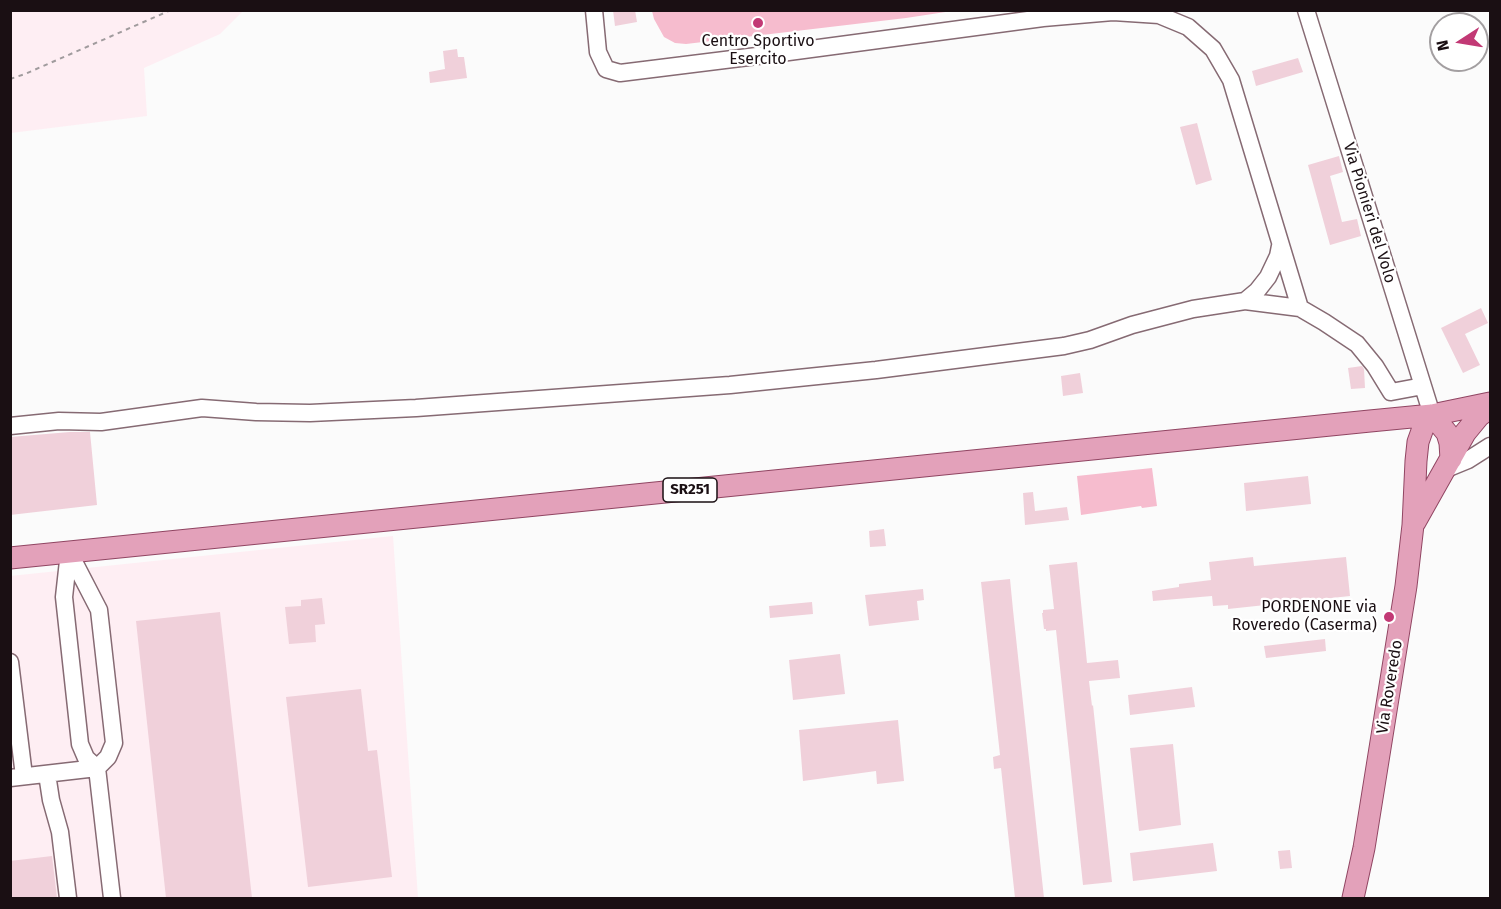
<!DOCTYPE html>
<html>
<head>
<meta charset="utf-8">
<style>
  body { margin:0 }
  #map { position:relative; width:1501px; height:909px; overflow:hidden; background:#fbfbfb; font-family:"Fira Sans",sans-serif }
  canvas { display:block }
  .frame { position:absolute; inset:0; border:12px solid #1a0f13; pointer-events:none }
  .north { position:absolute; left:1429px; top:12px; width:60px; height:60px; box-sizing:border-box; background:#fff; border:2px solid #a39fa1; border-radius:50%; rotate:258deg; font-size:16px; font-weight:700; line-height:24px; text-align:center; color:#1a0f13 }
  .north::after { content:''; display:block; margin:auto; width:21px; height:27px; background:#c23975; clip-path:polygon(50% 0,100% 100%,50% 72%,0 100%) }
</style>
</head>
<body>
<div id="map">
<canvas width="1501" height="909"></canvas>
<div class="frame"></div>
<div class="north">N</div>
</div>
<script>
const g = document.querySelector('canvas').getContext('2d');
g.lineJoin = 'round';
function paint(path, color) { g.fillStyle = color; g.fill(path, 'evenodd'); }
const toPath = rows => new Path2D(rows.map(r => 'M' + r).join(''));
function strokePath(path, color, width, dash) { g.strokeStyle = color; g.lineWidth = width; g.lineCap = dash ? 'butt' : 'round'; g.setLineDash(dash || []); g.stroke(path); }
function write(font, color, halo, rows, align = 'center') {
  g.font = font + ' "Fira Sans",sans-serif'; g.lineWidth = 4.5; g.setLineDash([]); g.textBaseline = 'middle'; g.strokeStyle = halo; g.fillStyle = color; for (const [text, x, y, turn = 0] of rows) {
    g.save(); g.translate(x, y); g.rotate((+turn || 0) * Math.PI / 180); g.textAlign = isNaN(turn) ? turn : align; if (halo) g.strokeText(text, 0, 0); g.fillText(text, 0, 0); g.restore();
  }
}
paint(toPath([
  [10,11,11,10,243,11,220,34,144,68,147,116,11,133],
  [393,536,418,898,11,898,10,576]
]), '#feeef3');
paint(toPath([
  [652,11,652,10,952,11,906,18,686,44,675,43,664,37,654,19],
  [1152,468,1157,506,1142,508,1141,506,1081,515,1077,476]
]), '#f6bcce');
paint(toPath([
  [613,10,635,10,637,22,615,26],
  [457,49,458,57,464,57,467,78,430,83,429,72,445,69,443,51],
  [1298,58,1303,72,1256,86,1252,71],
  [1197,123,1212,180,1196,185,1180,127],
  [1339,156,1343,172,1330,176,1342,222,1357,219,1361,236,1330,245,1308,165],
  [1481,308,1488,323,1465,334,1480,365,1463,373,1441,328],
  [1362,366,1364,369,1365,388,1351,389,1348,368],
  [1080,373,1083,393,1063,396,1061,376],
  [70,432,90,432,97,505,10,515,10,437],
  [1308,476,1311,504,1246,511,1244,483],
  [1033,492,1035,511,1067,507,1069,520,1025,525,1023,493],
  [884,529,886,546,870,547,869,531],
  [1253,557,1254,566,1346,557,1350,596,1228,609,1228,605,1213,606,1212,596,1153,601,1152,591,1179,587,1179,584,1211,580,1209,562],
  [1077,562,1087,663,1118,660,1120,678,1089,681,1092,706,1093,705,1112,882,1083,885,1056,630,1046,631,1046,629,1044,629,1042,613,1043,613,1043,610,1054,609,1049,565],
  [1010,579,1013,610,1044,898,1015,898,1001,768,994,769,993,757,1000,755,981,582],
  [923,589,924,600,917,601,919,620,869,626,865,595],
  [322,598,325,624,315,625,316,642,289,644,285,607,301,606,301,600],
  [812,602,813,614,770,618,769,606],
  [220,612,252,898,166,898,136,621],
  [1325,639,1326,651,1266,658,1264,646],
  [840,654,845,694,793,700,789,660],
  [1192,687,1195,707,1130,715,1128,695],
  [361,689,368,751,377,750,392,877,308,887,286,697],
  [898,720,904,781,877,784,876,771,803,781,799,730],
  [1173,744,1181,825,1139,831,1130,748],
  [1213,843,1217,871,1133,881,1130,853],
  [1290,850,1292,868,1280,869,1278,851],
  [52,856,57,898,10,898,10,861]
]), '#f0d0da');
const minor = toPath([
  [594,10,598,52,606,69,620,73,781,53,1043,18,1113,12,1159,15,1188,27,1213,49,1231,80,1300,308],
  [1306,10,1432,415],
  [1245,301,1257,291,1268,277,1278,256,1280,246],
  [10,426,59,421,101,422,202,408,256,412,310,413,416,408,730,385,876,370,1064,346,1090,340,1132,325,1193,309,1245,301,1300,308,1324,322,1357,344,1375,366,1391,392,1423,386],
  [1446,469,1468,460,1490,446],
  [69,552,99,610,114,743,108,757,97,768,86,758,80,744,64,597,69,552],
  [10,662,24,776],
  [47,774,51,800,60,832,68,898],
  [10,778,97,768,112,898]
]);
const major = toPath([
  [1432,415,1447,433,1450,443,1451,459],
  [1415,522,1465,433,1479,416,1490,408],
  [10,558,1370,421,1432,415,1490,403],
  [1353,898,1364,848,1406,586,1413,525,1416,461,1418,442,1423,428,1432,415]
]);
strokePath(minor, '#866a73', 19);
strokePath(major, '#904562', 23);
strokePath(toPath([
  [10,79,25,74,171,10]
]), '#a09b9d', 2, [4.5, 4.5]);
strokePath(minor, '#fff', 16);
strokePath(major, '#e3a1ba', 21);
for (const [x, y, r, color] of [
  [758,23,6,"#c23975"],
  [1389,617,6,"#c23975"]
]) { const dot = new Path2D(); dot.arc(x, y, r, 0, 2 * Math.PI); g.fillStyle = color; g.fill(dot); strokePath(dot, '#fff', 2); }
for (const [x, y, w] of [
  [690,490,54]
]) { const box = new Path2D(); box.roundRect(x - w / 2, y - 12, w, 24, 4.5); g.fillStyle = '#fff'; g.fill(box); strokePath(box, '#1a0f13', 1.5); }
write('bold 15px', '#1a0f13', null, [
  ["SR251",690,490]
]);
write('16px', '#1a0f13', '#fff', [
  ["Centro Sportivo",758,42],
  ["Esercito",758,60],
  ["PORDENONE via",1377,608,"right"],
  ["Roveredo (Caserma)",1377,626,"right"]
]);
write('16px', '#1a0f13', '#fff', [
  ["Via Pionieri del Volo",1369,213,73],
  ["Via Roveredo",1390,687,-81]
]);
</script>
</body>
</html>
